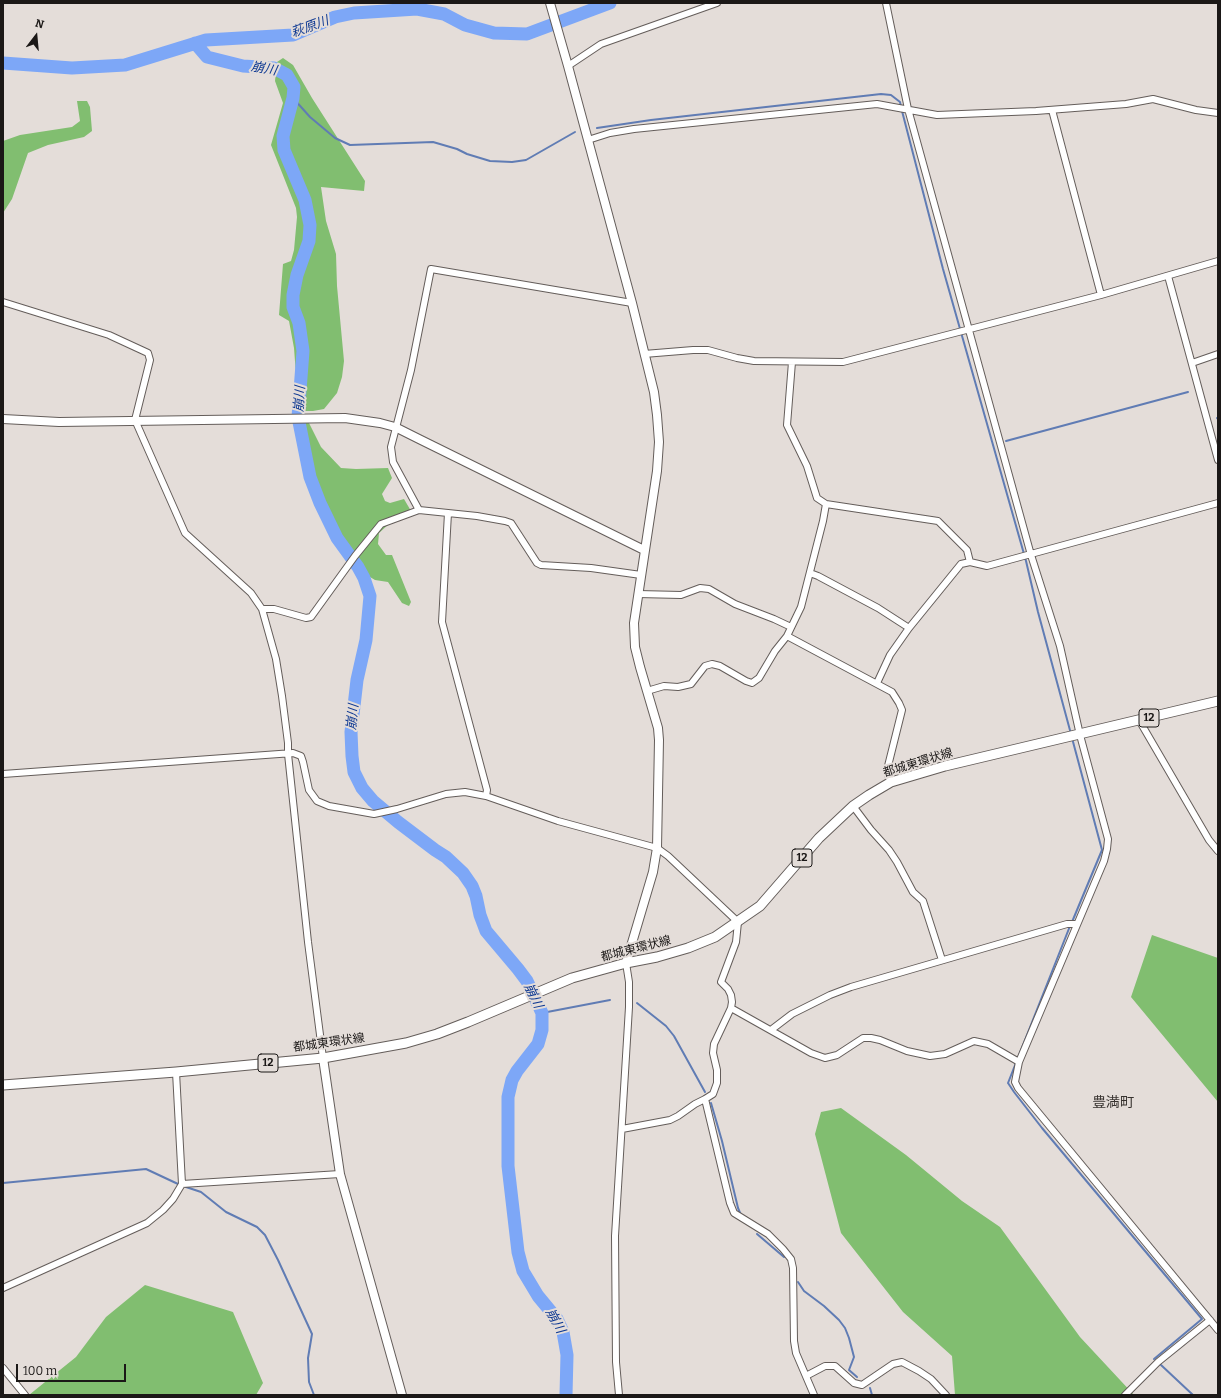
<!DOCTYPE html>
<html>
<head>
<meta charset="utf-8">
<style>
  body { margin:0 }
  #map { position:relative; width:1221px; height:1398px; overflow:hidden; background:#e4ddd9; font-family:Bitter,serif }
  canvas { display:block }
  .frame { position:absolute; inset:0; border:4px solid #1b1817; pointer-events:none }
  .north { position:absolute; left:16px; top:16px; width:40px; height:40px; -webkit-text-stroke:3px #e4ddd9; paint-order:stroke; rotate:16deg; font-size:11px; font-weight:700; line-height:16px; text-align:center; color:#1b1817 }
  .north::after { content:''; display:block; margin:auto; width:14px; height:18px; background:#1b1817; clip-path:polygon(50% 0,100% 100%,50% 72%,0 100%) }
  .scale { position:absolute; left:16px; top:1364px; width:110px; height:18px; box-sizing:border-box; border:2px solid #1b1817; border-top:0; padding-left:5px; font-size:12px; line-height:14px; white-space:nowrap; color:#1b1817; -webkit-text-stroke:3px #e4ddd9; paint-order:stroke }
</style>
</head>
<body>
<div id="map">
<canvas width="1221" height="1398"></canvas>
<div class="frame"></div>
<div class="north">N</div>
<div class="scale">100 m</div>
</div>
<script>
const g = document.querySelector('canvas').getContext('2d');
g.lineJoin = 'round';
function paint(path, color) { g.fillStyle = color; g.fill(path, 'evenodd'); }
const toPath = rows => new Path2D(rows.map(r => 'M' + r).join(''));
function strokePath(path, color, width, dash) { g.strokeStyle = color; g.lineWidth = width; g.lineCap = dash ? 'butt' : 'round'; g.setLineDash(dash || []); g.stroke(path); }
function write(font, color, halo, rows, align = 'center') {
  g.font = font + ' Bitter,"Noto Sans JP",serif'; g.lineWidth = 4; g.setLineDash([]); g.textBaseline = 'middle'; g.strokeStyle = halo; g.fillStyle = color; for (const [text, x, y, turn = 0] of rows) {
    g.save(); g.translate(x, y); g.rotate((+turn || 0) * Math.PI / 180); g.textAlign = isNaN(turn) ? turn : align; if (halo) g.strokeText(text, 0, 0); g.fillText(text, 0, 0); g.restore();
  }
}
paint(toPath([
  [283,58,293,65,312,98,365,181,364,191,321,187,326,221,336,254,337,286,344,361,342,377,337,393,324,409,313,411,294,411,296,375,294,348,289,321,279,315,283,264,291,261,294,250,297,217,296,208,271,145,283,103,275,81,277,62],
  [77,101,87,101,90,107,92,131,84,137,48,145,28,153,12,199,3,213,3,141,20,135,72,127,80,121],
  [296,423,309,423,321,447,341,468,356,469,388,468,392,478,382,494,385,501,390,503,404,499,411,511,390,523,379,533,378,544,386,555,392,555,411,602,409,606,402,603,388,582,375,580,370,577,338,536,321,502,300,442],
  [1152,935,1218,958,1218,1102,1131,997],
  [841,1108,906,1155,962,1201,1000,1227,1080,1337,1134,1395,955,1395,952,1356,903,1312,841,1233,815,1134,821,1112],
  [145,1285,233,1312,263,1383,256,1395,29,1395,76,1357,106,1317]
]), '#81be70');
strokePath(toPath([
  [293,98,310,117,335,138,350,145,433,142,457,149,467,154,490,161,512,162,526,160,575,132],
  [902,111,943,269,1026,561,1038,612,1071,734],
  [597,128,651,120,881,94,891,95,900,102,901,107],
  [1217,418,1218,419],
  [1006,441,1188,392],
  [1072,922,1102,850,1072,738],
  [1070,926,1008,1083,1014,1092,1042,1128,1202,1319,1154,1359],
  [637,1003,666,1026,674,1036,705,1092],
  [542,1013,610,1000],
  [711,1103,722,1141,738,1208,741,1215],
  [3,1183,146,1169,178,1184],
  [186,1187,201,1192,226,1212,257,1227,265,1235,278,1260,312,1334,308,1358,309,1382,314,1395],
  [757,1234,784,1257],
  [798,1282,804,1291,824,1306,839,1320,845,1328,849,1338,854,1357,849,1370,857,1377],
  [1161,1365,1193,1395],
  [870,1388,872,1395]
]), '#607cb4', 2);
strokePath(toPath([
  [195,43,207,57,243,66,274,68,287,75,294,87,293,98,283,136,284,150,305,200,310,225,309,241,297,275,293,295,293,307,299,323,303,351,298,417,310,477,320,503,337,538,358,567,364,578,370,596,366,640,357,680,351,732,352,756,354,772,362,788,373,801,398,822,435,850,446,857,463,873,472,886,476,896,480,915,486,931,518,969,527,981,542,1013,542,1030,538,1044,517,1071,512,1080,508,1097,508,1166,518,1252,523,1271,538,1296,557,1319,563,1332,567,1355,566,1395],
  [3,63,72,68,125,65,206,40,293,35,335,17,354,13,417,9,444,14,465,25,494,33,527,34,610,3]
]), '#7da7f7', 13);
const street = toPath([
  [886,3,908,109,1031,555,1060,646,1080,735,1108,839,1107,849,1104,861,1019,1062,1015,1082,1018,1088,1218,1330],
  [568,66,601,44,717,3],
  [1052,110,1101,295],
  [588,140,610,133,634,129,877,104,937,115,1036,111,1126,104,1153,99,1196,110,1218,113],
  [1168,276,1218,460],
  [3,302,109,335,148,353,150,360,135,420,185,533,251,593,262,609,276,659,282,696,288,743,288,754,308,942,323,1058],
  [632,303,431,269,411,370,391,447,393,462,419,510,477,516,505,521,511,523,537,563,541,565,591,568,641,575],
  [644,354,693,350,708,350,737,358,754,361,843,362,1101,295,1218,261],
  [792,362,787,425,807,466,817,498,826,504,938,521,967,550,970,562],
  [1192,363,1218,354],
  [448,513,442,622,487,790,486,796],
  [810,573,818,576,878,608,909,628],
  [638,594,681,595,700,588,709,589,735,604,774,619,791,627],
  [262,609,274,609,306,618,311,617,355,556,381,524,419,510],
  [787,636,892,692,899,703,902,710,888,766,888,775,891,782],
  [877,683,890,655,909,628,961,564,970,562,987,566,1218,503],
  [647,691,664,686,678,687,691,684,705,666,712,664,720,666,746,681,752,683,759,678,775,651,787,636,801,607,823,521,826,504],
  [1139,720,1209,840,1218,851],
  [3,774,293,753,301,756,303,762,309,790,317,801,329,806,374,814,397,809,446,794,465,792,486,796,558,821,657,848,668,856,738,922,736,942,721,982,728,989,731,995,732,1002,731,1008,714,1044,713,1053,717,1070,717,1083,713,1094,705,1099,730,1203,734,1213,768,1234,783,1249,791,1259,793,1268,794,1341,796,1353,814,1395],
  [853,806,871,830,889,850,897,862,913,892,923,901,942,960],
  [731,1008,811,1053,825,1058,837,1055,863,1038,871,1038,880,1040,907,1051,930,1056,945,1054,974,1041,988,1044,1019,1062],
  [771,1030,792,1014,830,995,851,987,1067,924,1077,924],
  [622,1129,670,1120,678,1116,695,1104,705,1099],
  [182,1184,340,1174],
  [3,1288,147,1223,163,1210,173,1199,182,1184,176,1072],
  [3,1368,25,1395],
  [806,1376,825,1366,835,1366,854,1383,862,1385,893,1364,902,1362,919,1371,931,1379,946,1395],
  [619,1395,616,1362,615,1236,629,1007,629,982,626,963],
  [1125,1395,1158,1362,1210,1320]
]);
const secondary = toPath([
  [550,3,568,66,632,303,654,392,657,415,659,442,657,471,634,623,635,647,640,667,658,728,659,740,657,848,653,872,626,963],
  [3,419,59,422,345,418,380,423,395,427,419,439,644,550],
  [323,1058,340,1174,402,1395]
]);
const primary = toPath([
  [3,1085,176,1072,323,1058,406,1043,437,1034,468,1022,572,978,626,963,657,957,688,948,715,937,760,906,819,838,853,806,869,795,891,782,945,766,1218,701]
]);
strokePath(street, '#645d5a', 8);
strokePath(secondary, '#645d5a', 10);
strokePath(primary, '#645d5a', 11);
strokePath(street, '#fff', 6);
strokePath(secondary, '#fff', 8);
strokePath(primary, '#fff', 9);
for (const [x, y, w] of [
  [1149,718,20],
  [802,858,20],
  [268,1063,20]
]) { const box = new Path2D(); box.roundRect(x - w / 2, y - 9, w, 18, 3); g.fillStyle = '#e4ddd9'; g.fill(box); strokePath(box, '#1b1817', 1); }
write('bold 11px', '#1b1817', null, [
  ["12",1149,718],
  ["12",802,858],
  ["12",268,1063]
]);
write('12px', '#1b1817', '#e4ddd9', [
  ["都城東環状線",918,763,-17],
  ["都城東環状線",636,949,-14],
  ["都城東環状線",329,1043,-8]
]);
write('italic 13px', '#0d3892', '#e4ddd9', [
  ["萩原川",310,27,-20],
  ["崩川",264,69,10],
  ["崩川",300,399,-86],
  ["崩川",353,717,-84],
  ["崩川",533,996,64],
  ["崩川",555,1321,61]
]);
write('14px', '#37322f', '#e4ddd9', [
  ["豊満町",1113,1103]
]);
</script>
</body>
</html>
